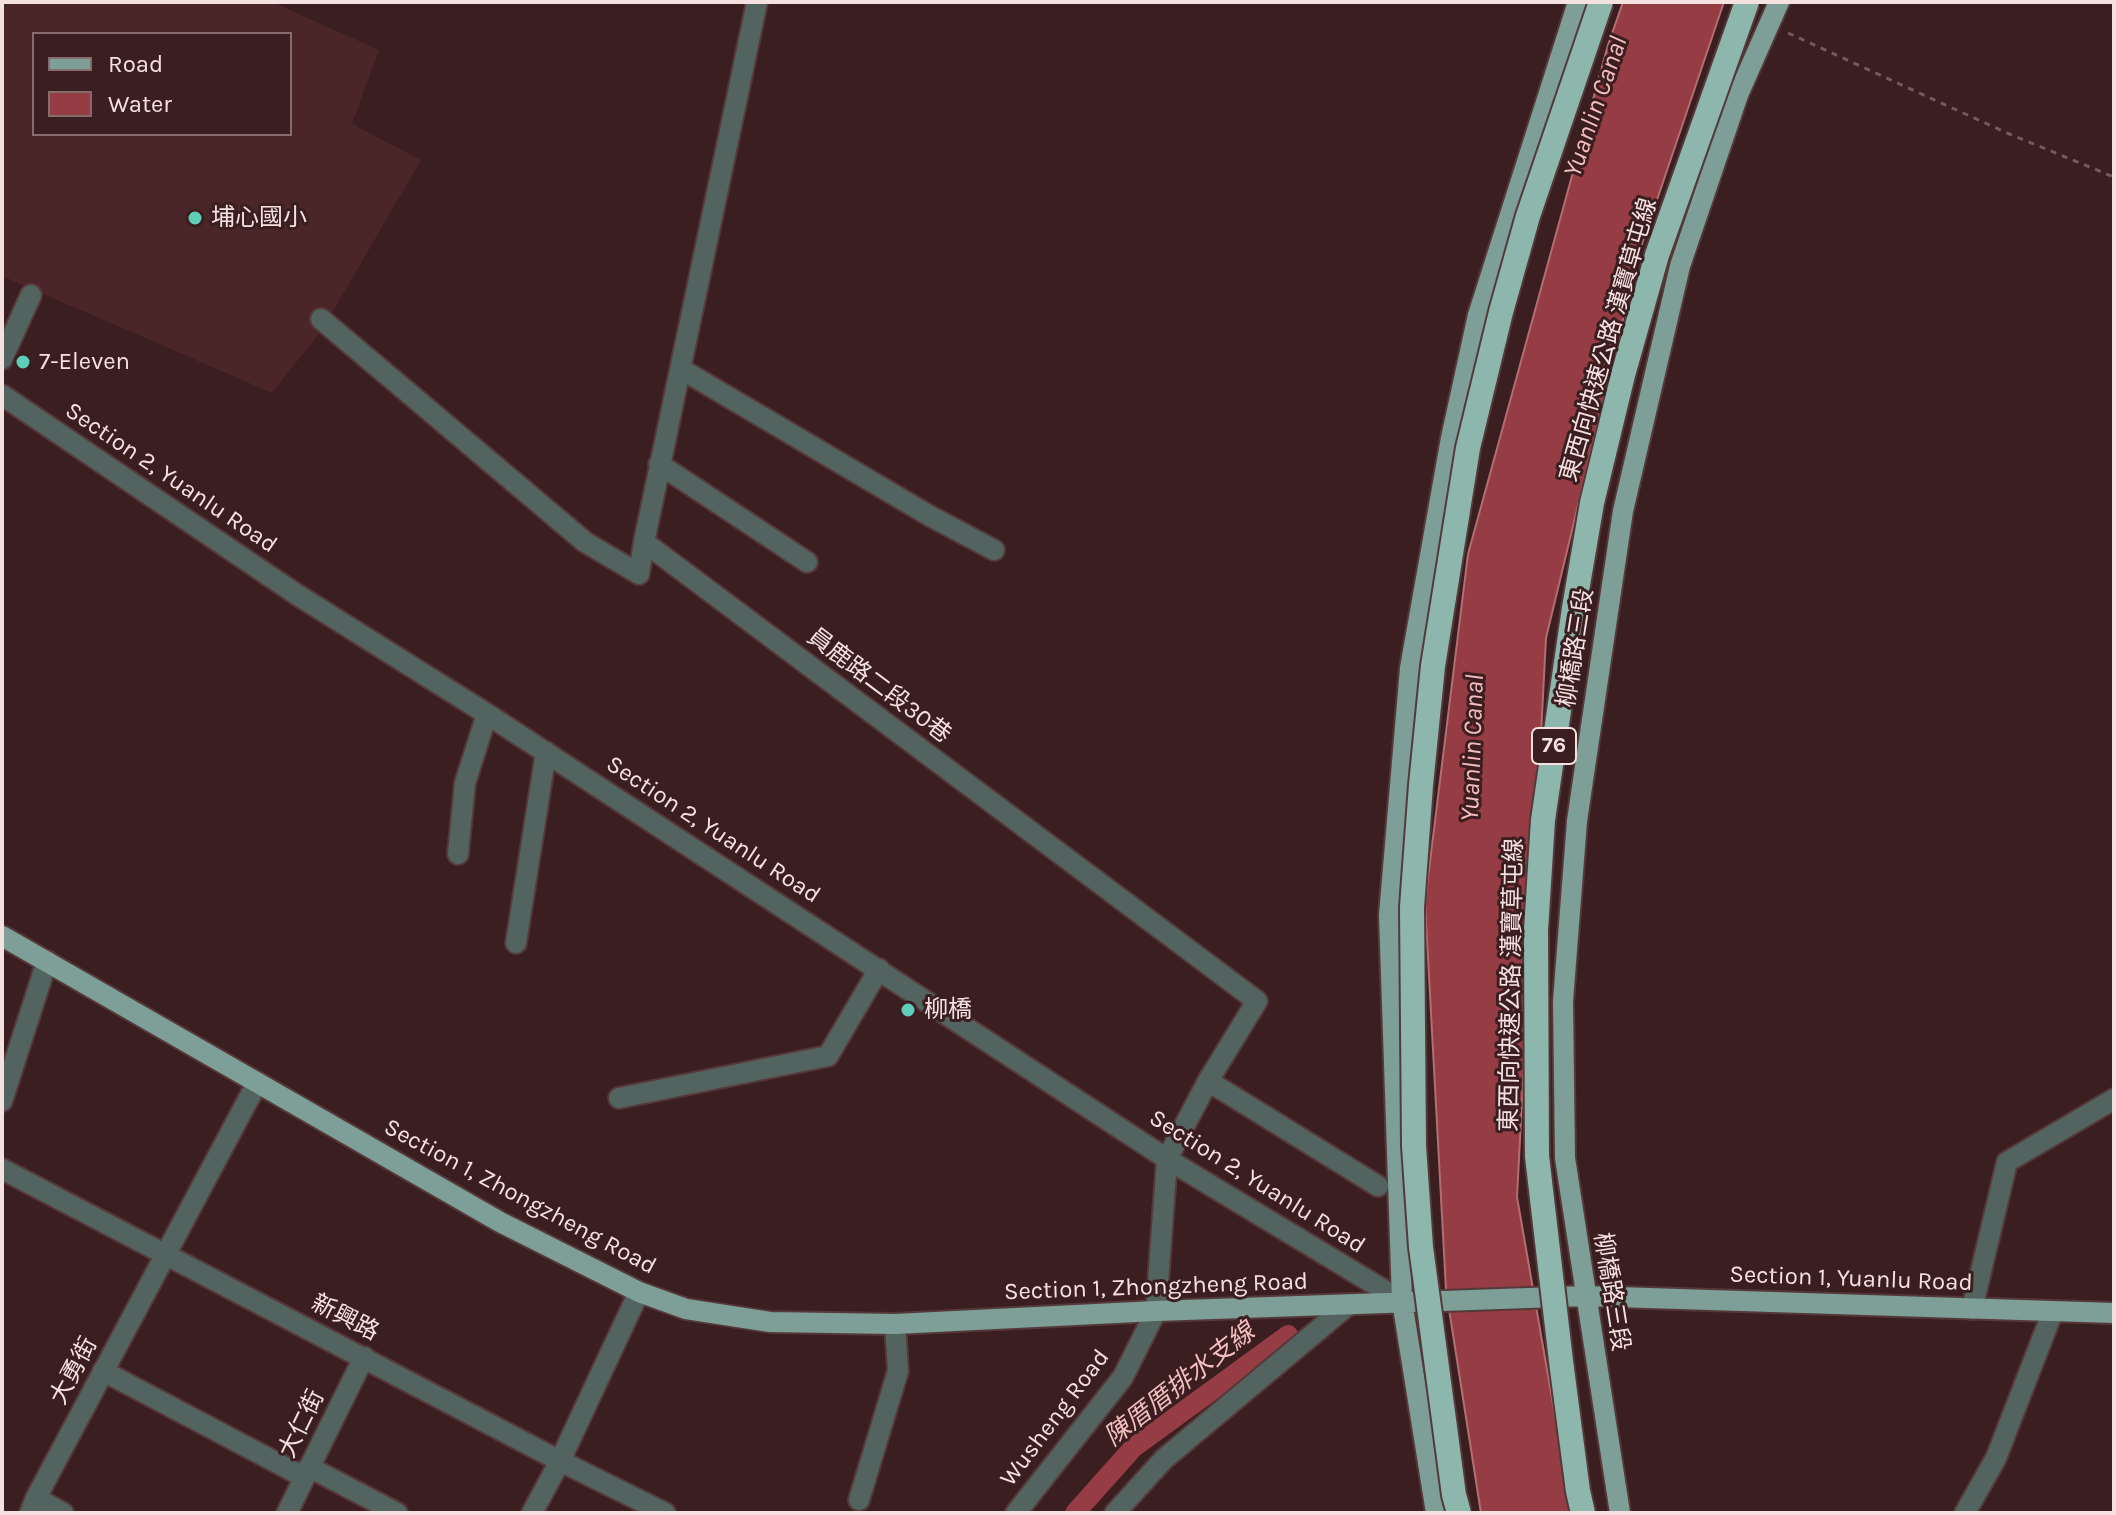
<!DOCTYPE html>
<html>
<head>
<meta charset="utf-8">
<style>
  body { margin:0 }
  #map { position:relative; width:2116px; height:1515px; overflow:hidden; background:#3b1e1f; font-family:Karla,sans-serif }
  canvas { display:block }
  .frame { position:absolute; inset:0; border:4px solid #f6e1e1; pointer-events:none }
  .legend { position:absolute; left:32px; top:32px; width:260px; height:104px; box-sizing:border-box; background:#3b1e1f; border:2px solid #866c6d; margin:0; padding:10px 14px; list-style:none; font-size:24px; color:#f6e1e1 }
  .legend li { display:flex; align-items:center; gap:16px; height:40px }
  .legend b { width:40px; border:2px solid #866c6d }
</style>
</head>
<body>
<div id="map">
<canvas width="2116" height="1515"></canvas>
<div class="frame"></div>
<ul class="legend">
<li><b style="height:10px;background:#7d9f97"></b>Road</li>
<li><b style="height:22px;background:#963c44"></b>Water</li>
</ul>
</div>
<script>
const g = document.querySelector('canvas').getContext('2d');
g.lineJoin = 'round';
function paint(path, color) { g.fillStyle = color; g.fill(path, 'evenodd'); }
const toPath = rows => new Path2D(rows.map(r => 'M' + r).join(''));
function strokePath(path, color, width, dash) { g.strokeStyle = color; g.lineWidth = width; g.lineCap = dash ? 'butt' : 'round'; g.setLineDash(dash || []); g.stroke(path); }
function write(font, color, halo, rows, align = 'center') {
  g.font = font + ' Karla,"Noto Sans TC",sans-serif'; g.lineWidth = 6; g.setLineDash([]); g.textBaseline = 'middle'; g.strokeStyle = halo; g.fillStyle = color; for (const [text, x, y, turn = 0] of rows) {
    g.save(); g.translate(x, y); g.rotate((+turn || 0) * Math.PI / 180); g.textAlign = isNaN(turn) ? turn : align; if (halo) g.strokeText(text, 0, 0); g.fillText(text, 0, 0); g.restore();
  }
}
paint(toPath([
  [2,2,272,2,379,50,352,124,421,160,322,330,272,393,2,276],
  [34,34,290,34,290,134,34,134]
]), '#4a2628');
const water = toPath([
  [1623,2,1724,2,1639,253,1546,638,1517,1197,1572,1513,1481,1513,1446,1290,1425,902,1468,554,1608,45,1623,2]
]);
paint(water, '#963c44');
strokePath(water, '#b36e73', 2);
strokePath(toPath([
  [1075,1513,1133,1448,1288,1335]
]), '#963c44', 20);
const minor = toPath([
  [757,2,644,542,1257,1001,1208,1081,1167,1159,1156,1311,1123,1377,1016,1513],
  [321,319,585,542,639,574,644,542],
  [2,359,31,295],
  [681,369,930,516,994,550],
  [2,395,296,594,487,714,1167,1159,1402,1301],
  [659,464,807,562],
  [458,854,465,783,487,714],
  [516,943,546,752],
  [1208,1081,1378,1186],
  [619,1098,828,1056,879,969],
  [2,1101,47,961],
  [2,1169,560,1461,665,1513],
  [1972,1309,2007,1162,2114,1099],
  [103,1371,304,1477],
  [309,1467,397,1513],
  [36,1498,63,1513],
  [859,1500,898,1371,895,1324],
  [30,1513,36,1498,257,1083],
  [287,1513,364,1357],
  [532,1513,560,1461,639,1292],
  [1115,1513,1164,1459,1348,1305],
  [1965,1513,1996,1458,2053,1311]
]);
const major = toPath([
  [2,936,500,1222,639,1292,686,1309,770,1322,895,1324,1156,1311,1586,1296,2114,1313],
  [1436,1513,1402,1301,1389,915,1410,668,1451,438,1478,315,1578,2],
  [1620,1513,1565,1158,1563,1001,1577,821,1623,511,1680,266,1738,95,1779,2]
]);
strokePath(minor, '#55393a', 24);
strokePath(major, '#55393a', 24);
strokePath(toPath([
  [1788,33,2007,133,2114,177]
]), '#755a5b', 3, [6, 6]);
strokePath(minor, '#53635f', 20);
strokePath(major, '#7d9f97', 20);
const highwayBridge = toPath([
  [1459,1513,1454,1495,1421,1247,1414,1146,1412,907,1421,785,1433,666,1468,448,1501,312,1528,216,1601,2],
  [1583,1513,1578,1491,1561,1361,1537,1156,1536,930,1543,820,1574,608,1592,503,1623,375,1657,255,1747,2]
]);
strokePath(highwayBridge, '#55393a', 28, []);
strokePath(highwayBridge, '#8db6ac', 24);
for (const [x, y, r, color] of [
  [195,218,8,"#5eceb8"],
  [23,362,8,"#5eceb8"],
  [908,1010,8,"#5eceb8"]
]) { const dot = new Path2D(); dot.arc(x, y, r, 0, 2 * Math.PI); g.fillStyle = color; g.fill(dot); strokePath(dot, '#3b1e1f', 3); }
for (const [x, y, w] of [
  [1554,746,44]
]) { const box = new Path2D(); box.roundRect(x - w / 2, y - 18, w, 36, 6); g.fillStyle = '#3b1e1f'; g.fill(box); strokePath(box, '#f6e1e1', 2); }
write('bold 22px', '#f6e1e1', null, [
  ["76",1554,746]
]);
write('24px', '#f6e1e1', '#3b1e1f', [
  ["埔心國小",211,218],
  ["7-Eleven",39,362],
  ["柳橋",924,1010]
], 'left');
write('24px', '#f6e1e1', '#3b1e1f', [
  ["東西向快速公路 漢寶草屯線",1609,340,-74],
  ["Section 2, Yuanlu Road",171,478,34],
  ["柳橋路三段",1576,648,-81],
  ["員鹿路二段30巷",879,686,37],
  ["Section 2, Yuanlu Road",713,830,33],
  ["東西向快速公路 漢寶草屯線",1512,985,-89],
  ["Section 2, Yuanlu Road",1257,1182,32],
  ["Section 1, Zhongzheng Road",520,1197,28],
  ["Section 1, Yuanlu Road",1851,1279,2],
  ["Section 1, Zhongzheng Road",1156,1287,-2],
  ["柳橋路三段",1611,1292,81],
  ["新興路",345,1318,27],
  ["大勇街",74,1371,-62],
  ["Wusheng Road",1055,1418,-53],
  ["大仁街",302,1424,-64]
]);
write('italic 26px', '#f3bebf', '#3b1e1f', [
  ["Yuanlin Canal",1596,107,-71],
  ["Yuanlin Canal",1473,748,-88],
  ["陳厝厝排水支線",1180,1385,-38]
]);
</script>
</body>
</html>
